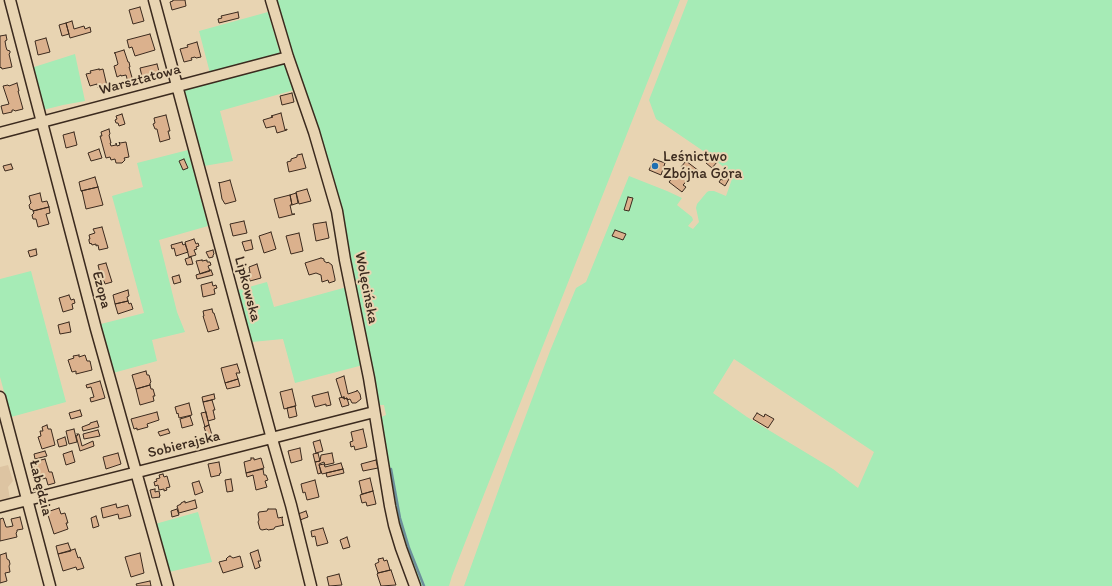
<!DOCTYPE html>
<html>
<head>
<meta charset="utf-8">
<style>
  body { margin:0 }
  canvas { display:block; background:#e8d4b2 }
</style>
</head>
<body>
<canvas width="1112" height="586"></canvas>
<script>
const g = document.querySelector('canvas').getContext('2d');
g.lineJoin = 'round';
function paint(path, color) { g.fillStyle = color; g.fill(path, 'evenodd'); }
const toPath = rows => new Path2D(rows.map(r => 'M' + r).join(''));
function strokePath(path, color, width, dash) { g.strokeStyle = color; g.lineWidth = width; g.lineCap = dash ? 'butt' : 'round'; g.setLineDash(dash || []); g.stroke(path); }
function write(font, color, halo, rows, align = 'center') {
  g.font = font + ' Itim,sans-serif'; g.lineWidth = 4; g.setLineDash([]); g.textBaseline = 'middle'; g.strokeStyle = halo; g.fillStyle = color; for (const [text, x, y, turn = 0] of rows) {
    g.save(); g.translate(x, y); g.rotate((+turn || 0) * Math.PI / 180); g.textAlign = isNaN(turn) ? turn : align; if (halo) g.strokeText(text, 0, 0); g.fillText(text, 0, 0); g.restore();
  }
}
paint(toPath([
  [8,465,13,481,8,487,10,499,0,501,0,467]
]), '#ddc4a2');
paint(toPath([
  [275,0,680,0,481,502,452,576,449,586,418,586,397,524,379,418,386,415,384,405,377,405,319,133],
  [688,0,1112,0,1112,586,464,586,511,455,550,351,576,288,586,282,629,176,667,191,682,198,677,205,692,217,693,220,688,226,693,229,699,222,696,208,697,204,707,192,709,191,714,191,726,196,732,179,729,172,712,157,668,127,656,119,649,100],
  [734,359,874,452,858,488,833,469,747,417,713,393],
  [268,12,280,53,210,73,199,31],
  [75,54,85,101,63,105,43,110,31,68],
  [285,63,294,90,220,111,233,161,204,166,184,89,212,81,213,83],
  [188,150,208,226,159,240,177,312,185,332,152,340,157,361,113,373,101,324,144,313,112,196,143,187,137,163],
  [31,271,66,402,11,417,0,377,0,279],
  [267,282,274,307,347,287,363,365,295,383,283,339,252,342,238,290],
  [198,512,212,562,169,572,155,524]
]), '#a6ebb6');
strokePath(toPath([
  [391,469,400,518,409,548,424,586]
]), '#6c8f9b', 2.5);
const building = toPath([
  [173,0,185,0,186,6,172,10,170,2,173,1,173,0],
  [140,7,144,21,133,24,129,10,140,7],
  [238,12,239,18,219,23,218,19,222,18,221,16,238,12],
  [72,21,74,29,84,26,85,29,90,27,91,32,70,38,66,23,72,21],
  [66,23,69,34,62,36,59,25,66,23],
  [150,34,155,50,135,56,132,47,129,48,127,40,150,34],
  [6,35,7,40,5,41,6,47,7,50,10,51,10,53,9,54,12,67,2,69,1,67,0,68,0,36,6,35],
  [46,38,50,52,38,55,35,41,46,38],
  [197,42,201,57,196,58,195,57,191,58,192,60,184,62,180,49,188,47,187,45,197,42],
  [124,50,128,62,129,62,130,67,129,67,133,81,128,82,126,75,121,76,121,75,117,77,114,66,117,65,118,64,115,53,114,53,124,50],
  [157,64,160,75,149,78,149,79,143,81,140,68,157,64],
  [99,69,99,70,103,69,107,86,98,88,97,84,90,86,86,74,91,73,90,71,99,69],
  [17,83,19,91,18,91,23,109,15,111,14,110,12,110,12,112,3,114,1,106,9,104,3,86,8,85,9,86,17,83],
  [292,93,294,102,282,105,280,96,292,93],
  [281,113,285,130,287,129,287,130,277,133,275,126,266,128,263,120,273,117,271,116,281,113],
  [122,114,125,124,119,126,118,123,116,123,115,120,117,119,116,116,122,114],
  [166,115,170,131,168,131,170,139,160,142,157,129,155,129,153,124,155,123,154,118,166,115],
  [109,129,110,134,109,135,111,143,110,143,111,146,116,145,116,143,117,146,120,145,119,142,120,143,126,142,129,157,124,158,125,160,122,163,116,163,115,159,111,160,110,157,106,158,100,136,102,136,101,132,109,129],
  [74,132,77,145,66,148,63,135,74,132],
  [99,149,102,158,91,161,88,153,99,149],
  [302,154,306,168,289,172,287,162,291,161,291,159,297,157,297,155,302,154],
  [712,157,717,162,712,168,706,163,712,157],
  [184,159,188,168,183,170,179,161,184,159],
  [654,159,665,163,661,175,649,170,654,159],
  [686,161,699,171,696,176,693,174,683,185,686,187,682,192,669,182,673,177,675,179,684,169,681,167,686,161],
  [11,164,13,169,5,171,3,166,11,164],
  [95,177,98,187,81,191,79,182,95,177],
  [725,177,729,179,725,186,719,182,721,179,723,180,725,177],
  [230,180,236,201,225,204,222,199,219,182,219,183,230,180],
  [98,187,103,205,86,209,82,191,81,191,98,187],
  [307,189,311,201,299,204,296,192,307,189],
  [40,193,42,202,47,201,49,207,33,211,33,210,30,209,29,205,31,203,29,196,40,193],
  [296,193,298,203,292,205,290,195,296,193],
  [290,195,292,205,290,205,292,214,295,214,279,218,274,199,290,195],
  [628,197,633,198,629,211,624,210,628,197],
  [49,207,50,213,46,214,49,224,38,227,36,219,33,219,32,215,34,213,33,211,49,207],
  [244,221,247,233,233,236,230,224,244,221],
  [326,222,329,238,316,241,313,224,326,222],
  [102,227,108,248,99,250,98,245,96,246,96,244,92,245,91,243,90,244,89,241,89,239,90,239,89,235,95,233,93,229,102,227],
  [615,230,626,234,623,240,612,236,615,230],
  [271,232,276,249,264,253,259,236,271,232],
  [299,233,303,251,291,254,286,236,299,233],
  [194,239,196,244,198,243,199,246,196,247,197,249,194,250,196,255,189,257,185,242,194,239],
  [251,240,253,249,245,251,242,242,251,240],
  [182,242,183,245,185,244,188,252,176,256,174,248,172,249,171,245,182,242],
  [36,249,37,255,30,257,28,251,36,249],
  [213,250,214,254,213,255,213,257,209,258,206,252,213,250],
  [191,257,193,264,187,265,185,259,191,257],
  [321,258,324,259,324,261,327,263,328,262,332,265,335,279,335,281,329,283,328,280,322,282,321,275,316,273,309,275,305,263,321,258],
  [202,260,202,261,207,260,207,262,210,262,211,265,208,266,210,271,200,274,196,261,202,260],
  [106,263,112,282,105,284,104,281,102,281,98,265,106,263],
  [257,264,261,278,250,281,248,273,250,273,249,267,257,264],
  [211,270,213,275,197,279,196,275,211,270],
  [179,275,181,282,174,284,172,277,179,275],
  [212,282,213,286,216,285,217,288,214,289,215,294,203,297,201,285,212,282],
  [128,290,129,296,127,297,128,301,115,304,113,295,128,290],
  [69,295,71,300,74,299,75,303,72,304,73,309,63,312,59,298,69,295],
  [128,301,129,304,131,303,133,309,118,314,115,304,128,301],
  [212,309,213,313,214,313,219,329,208,332,203,316,204,316,203,311,212,309],
  [69,322,71,332,60,334,58,325,69,322],
  [79,355,79,357,85,355,87,361,90,361,92,370,76,374,76,371,72,372,68,360,74,358,73,356,79,355],
  [237,364,240,373,236,373,238,379,225,383,221,368,237,364],
  [146,371,147,375,149,375,151,382,150,383,150,385,136,389,132,375,146,371],
  [344,376,348,394,357,391,357,390,360,394,361,399,356,403,352,403,350,399,347,400,347,398,344,399,344,397,342,398,336,379,344,376],
  [238,379,240,386,227,389,225,383,238,379],
  [100,381,105,398,91,402,90,398,94,397,91,387,87,388,86,385,100,381],
  [150,385,151,389,153,389,155,396,153,396,154,401,140,405,136,389,150,385],
  [292,389,296,406,284,409,280,392,292,389],
  [328,392,331,405,326,406,326,404,315,407,312,396,328,392],
  [214,394,215,399,203,402,202,397,214,394],
  [344,397,344,399,347,398,349,405,342,407,339,398,344,397],
  [212,400,215,410,213,410,215,419,208,421,203,402,212,400],
  [189,403,192,415,179,418,178,413,177,414,175,407,189,403],
  [295,406,297,416,289,418,287,408,295,406],
  [80,410,82,416,71,419,69,413,80,410],
  [157,412,159,420,147,424,148,427,137,430,137,428,134,429,131,419,157,412],
  [206,412,209,425,205,427,201,413,206,412],
  [757,413,764,417,765,414,774,419,768,428,753,419,757,413],
  [190,416,193,425,182,428,180,419,190,416],
  [97,421,99,427,83,431,82,427,90,424,90,423,97,421],
  [47,425,48,429,51,429,55,445,42,449,38,437,41,436,40,431,43,431,42,427,47,425],
  [209,425,212,435,207,436,204,427,209,425],
  [74,429,77,442,69,444,66,431,74,429],
  [168,429,170,433,160,436,158,432,168,429],
  [363,429,367,447,355,450,354,446,351,447,350,442,353,441,351,432,363,429],
  [98,430,100,436,84,439,83,434,98,430],
  [77,434,79,434,82,446,93,441,94,446,80,451,76,436,78,435,77,434],
  [65,437,67,445,59,447,57,440,65,437],
  [320,440,323,451,316,453,313,442,320,440],
  [300,448,302,460,291,463,288,451,300,448],
  [45,451,47,456,35,459,34,454,45,451],
  [72,451,75,462,66,465,63,454,72,451],
  [118,453,121,464,106,469,103,457,118,453],
  [318,453,320,461,315,462,313,454,318,453],
  [332,453,334,463,325,465,324,462,319,464,321,473,318,474,315,462,320,461,321,455,332,453],
  [251,458,254,458,254,460,261,458,264,468,246,473,244,462,251,460,251,458],
  [45,459,49,472,52,472,55,483,48,485,46,478,38,480,33,462,45,459],
  [376,460,378,468,363,471,361,464,376,460],
  [219,462,221,473,219,474,220,475,211,477,208,464,219,462],
  [341,463,343,469,322,474,319,465,324,464,325,467,341,463],
  [263,469,264,475,266,475,268,480,265,481,267,487,256,490,253,475,247,477,246,473,263,469],
  [343,469,344,473,327,477,326,473,343,469],
  [163,474,164,477,167,476,170,487,166,488,167,490,164,491,164,489,159,490,158,485,155,486,154,482,157,481,156,479,160,478,159,475,163,474],
  [370,478,373,491,362,494,359,481,370,478],
  [231,479,233,491,227,492,225,480,231,479],
  [315,480,319,497,307,500,305,492,303,493,301,484,315,480],
  [199,481,203,492,195,495,192,483,199,481],
  [155,489,155,492,159,491,160,496,159,496,160,497,152,498,150,490,155,489],
  [373,491,376,504,367,506,366,502,362,503,360,495,373,491],
  [195,500,197,508,179,513,177,506,181,504,181,503,185,501,185,503,195,500],
  [116,504,117,508,128,505,131,516,119,519,118,514,103,518,101,508,116,504],
  [59,508,61,514,65,513,68,523,66,523,68,529,54,534,47,512,59,508],
  [177,509,179,515,172,517,171,511,177,509],
  [268,509,276,509,278,518,283,517,282,518,283,525,284,525,275,527,274,529,268,530,267,529,262,530,260,529,258,522,259,520,258,514,259,512,267,511,268,509],
  [306,511,308,517,300,520,298,514,306,511],
  [96,516,99,526,93,528,91,518,96,516],
  [20,517,23,529,17,530,17,532,16,533,17,537,0,541,0,519,3,518,6,527,8,527,13,526,11,519,20,517],
  [323,528,328,543,317,546,315,536,312,537,311,531,323,528],
  [347,537,350,547,343,549,340,540,347,537],
  [68,543,71,551,58,554,56,546,68,543],
  [75,549,78,558,80,557,84,568,77,570,76,567,63,571,58,554,75,549],
  [258,550,261,561,258,561,260,567,255,569,250,553,258,550],
  [6,553,7,559,9,560,10,564,9,566,10,572,5,573,7,581,0,583,0,555,6,553],
  [140,553,144,573,131,577,125,557,140,553],
  [230,556,233,558,240,556,243,567,223,573,219,562,227,560,226,559,228,557,230,556],
  [383,558,384,561,387,560,390,570,378,573,375,564,379,562,378,559,383,558],
  [391,570,396,585,381,586,377,574,378,573,391,570],
  [339,574,342,585,329,586,327,577,339,574],
  [150,581,151,586,137,586,136,584,150,581]
]);
paint(building, '#dbb18d');
strokePath(building, '#3b2a1e', 1);
const minor = toPath([
  [10,0,96,329,168,586],
  [154,0,272,439,291,505,311,586],
  [271,0,288,57,314,132,337,211,345,260,369,378,390,506,394,525,401,548,415,586],
  [0,133,288,57],
  [0,397,50,586],
  [0,507,374,412]
]);
strokePath(minor, '#3b2a1e', 13);
strokePath(minor, '#e8d4b2', 10);
for (const [x, y, r, color] of [
  [655,166,4,"#1f6fb2"]
]) { const dot = new Path2D(); dot.arc(x, y, r, 0, 2 * Math.PI); g.fillStyle = color; g.fill(dot); strokePath(dot, '#e8d4b2', 1.5); }
write('15px', '#3b2a1e', '#e8d4b2', [
  ["Warsztatowa",140,80,-15],
  ["Wolęcińska",366,288,79],
  ["Lipkowska",247,289,75],
  ["Ezopa",101,290,75],
  ["Sobierajska",184,445,-14],
  ["Łabędzia",40,488,76]
]);
write('15px', '#3b2a1e', '#e8d4b2', [
  ["Leśnictwo",663,157],
  ["Zbójna Góra",663,174]
], 'left');
</script>
</body>
</html>
